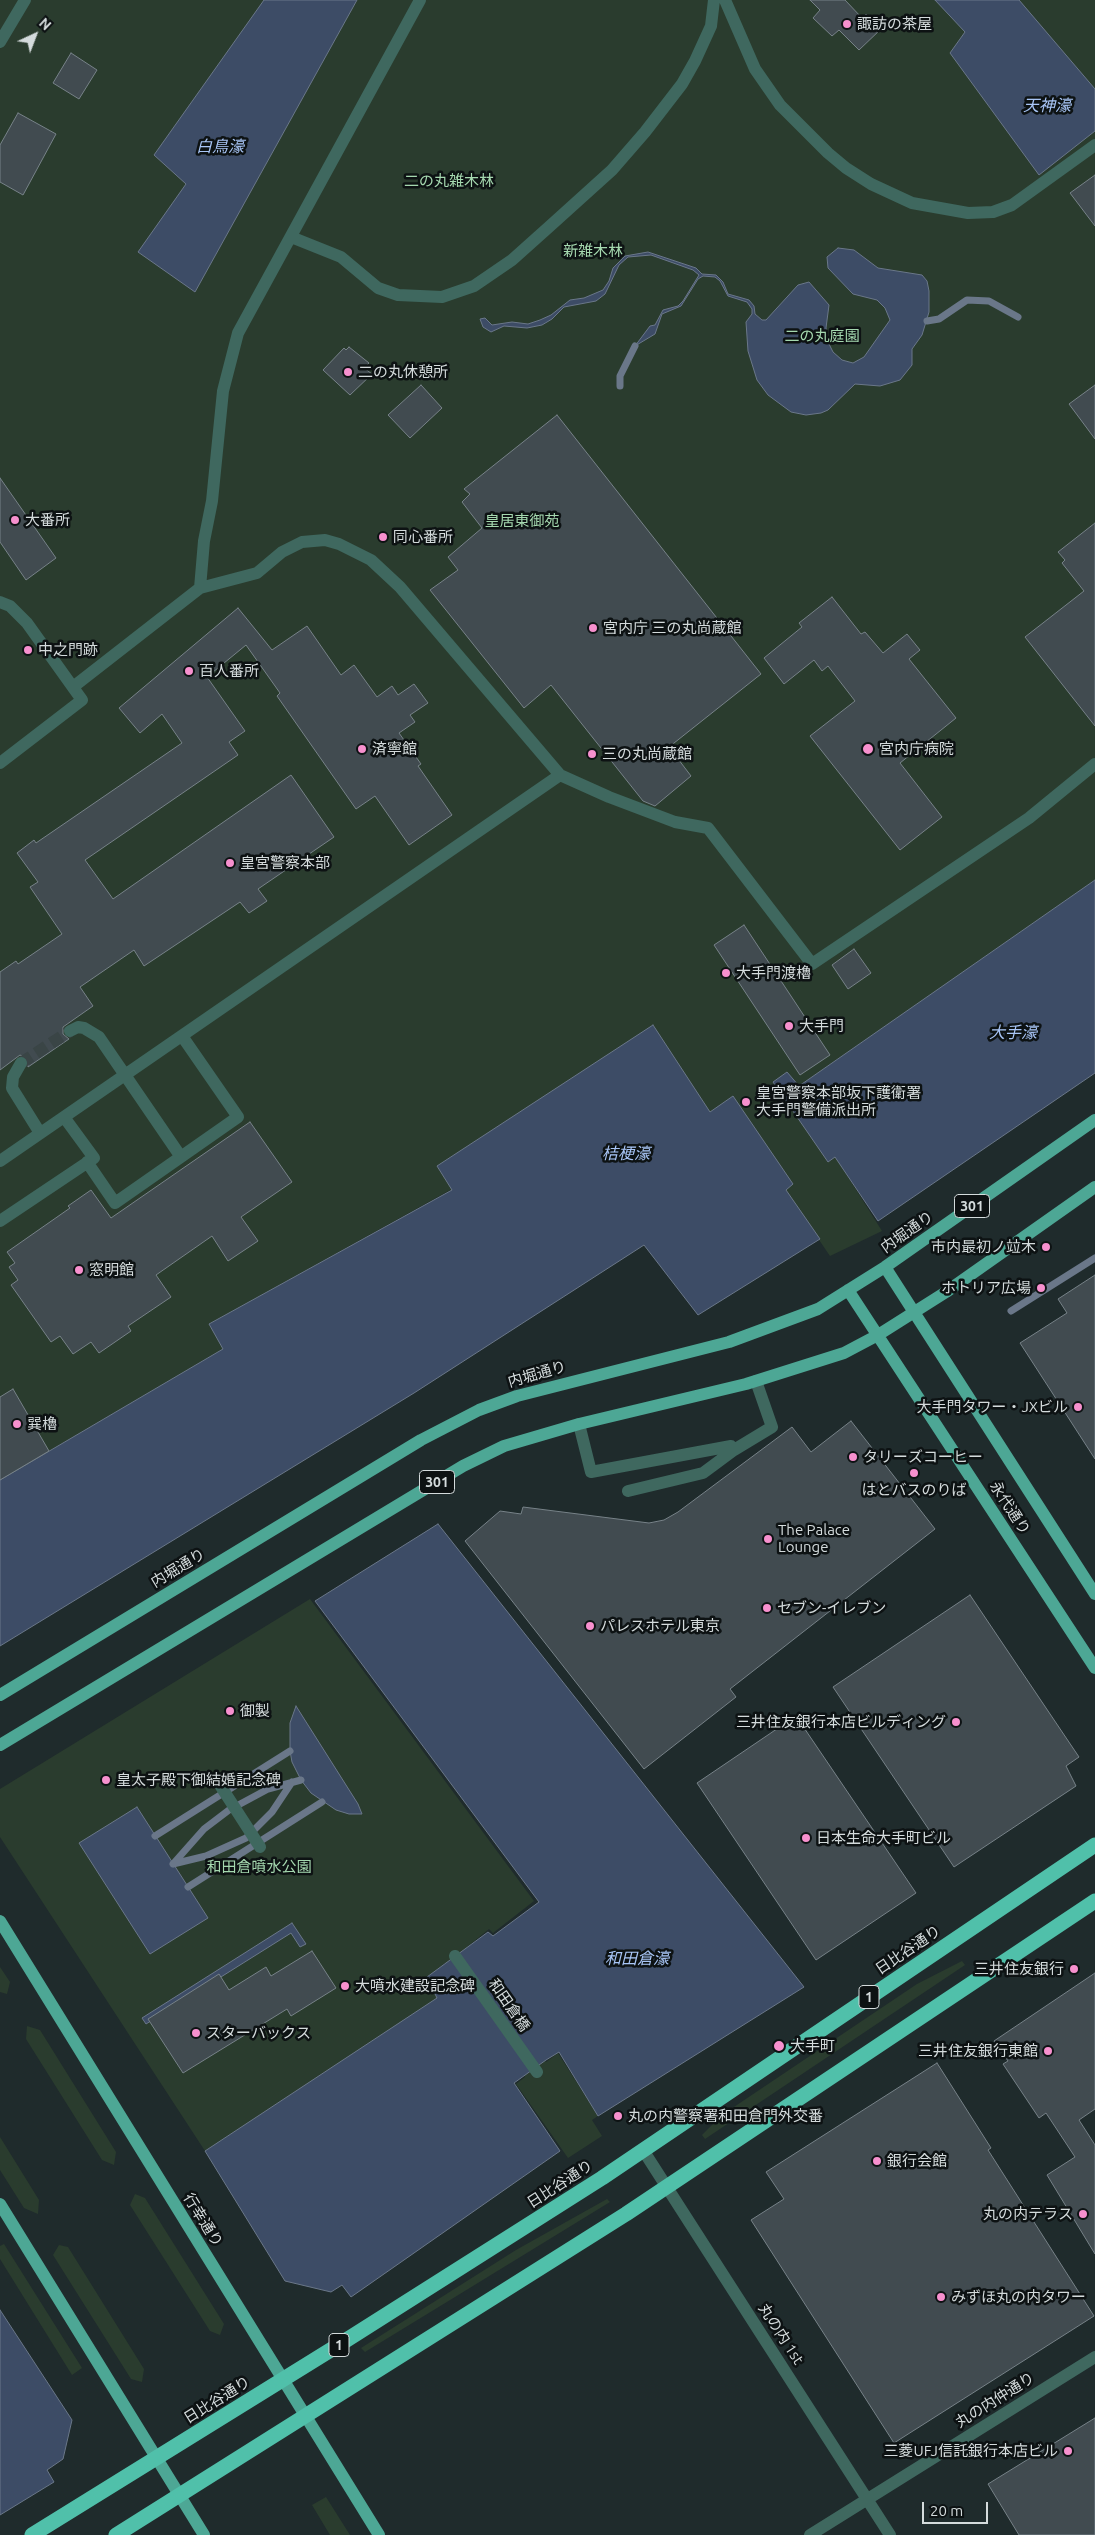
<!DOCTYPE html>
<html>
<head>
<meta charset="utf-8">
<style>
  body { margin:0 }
  #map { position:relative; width:1095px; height:2535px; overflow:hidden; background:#1f2b2c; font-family:Ubuntu,sans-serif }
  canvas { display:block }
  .north { position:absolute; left:10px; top:10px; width:50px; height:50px; -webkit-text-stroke:4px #0d1213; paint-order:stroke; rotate:43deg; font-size:14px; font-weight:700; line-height:20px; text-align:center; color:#d4dbdc }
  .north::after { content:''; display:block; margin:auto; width:18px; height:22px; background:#d4dbdc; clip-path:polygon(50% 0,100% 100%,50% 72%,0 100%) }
  .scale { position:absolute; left:922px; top:2502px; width:66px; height:22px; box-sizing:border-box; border:2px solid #d4dbdc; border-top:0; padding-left:6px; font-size:15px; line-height:18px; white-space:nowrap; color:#d4dbdc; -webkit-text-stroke:4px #0d1213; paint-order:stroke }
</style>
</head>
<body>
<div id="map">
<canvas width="1095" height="2535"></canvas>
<div class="north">N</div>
<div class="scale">20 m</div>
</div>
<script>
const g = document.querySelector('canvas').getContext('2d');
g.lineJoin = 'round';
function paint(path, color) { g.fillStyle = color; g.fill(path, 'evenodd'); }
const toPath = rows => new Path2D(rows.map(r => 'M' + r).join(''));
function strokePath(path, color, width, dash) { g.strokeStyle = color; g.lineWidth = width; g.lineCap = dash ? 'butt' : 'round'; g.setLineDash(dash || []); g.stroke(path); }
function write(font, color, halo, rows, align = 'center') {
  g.font = font + ' Ubuntu,"Noto Sans JP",sans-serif'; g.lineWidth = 5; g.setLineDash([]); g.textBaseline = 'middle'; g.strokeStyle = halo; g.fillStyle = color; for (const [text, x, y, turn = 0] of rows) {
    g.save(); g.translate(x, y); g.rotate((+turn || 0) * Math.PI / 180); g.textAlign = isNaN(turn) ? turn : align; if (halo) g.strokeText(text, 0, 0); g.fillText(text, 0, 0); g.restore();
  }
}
paint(toPath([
  [0,0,1095,0,1095,880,799,1086,787,1072,828,1162,835,1156,882,1231,830,1256,785,1190,792,1184,733,1097,710,1113,653,1026,437,1166,452,1189,209,1324,223,1349,0,1480],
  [310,1599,534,1901,493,1933,489,1929,467,1947,546,2062,558,2053,598,2116,592,2120,602,2136,568,2158,516,2084,525,2077,445,1963,428,1977,438,1998,205,2151,0,1837,0,1789],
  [962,1961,965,1965,705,2139,702,2135,722,2115,917,1984],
  [0,1967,10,1982,7,1994,0,1992],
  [27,2026,40,2030,116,2152,114,2165,102,2160,26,2039],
  [0,2137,39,2200,38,2214,24,2208,0,2170],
  [135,2194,145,2198,224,2324,220,2335,210,2331,130,2205],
  [607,2199,610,2202,455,2297,365,2352,361,2348,516,2250],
  [4,2244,82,2368,72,2375,0,2259,0,2246],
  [59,2245,68,2247,144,2369,142,2382,131,2379,53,2255],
  [326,2497,350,2535,330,2535,312,2505]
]), '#2a3c2e');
const water = toPath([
  [264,0,357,0,195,292,138,252,186,184,154,155,264,0],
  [935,0,1019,0,1095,89,1095,131,1039,175,950,53,965,32,935,0],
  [838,248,854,250,878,268,922,275,927,281,929,291,929,312,922,335,912,349,912,365,900,380,880,386,855,384,828,410,821,413,806,415,791,412,768,395,757,380,748,351,746,322,752,314,752,309,747,302,728,296,720,281,715,277,703,276,698,279,681,306,662,314,655,334,635,346,650,326,655,325,663,310,678,306,683,301,699,275,693,270,651,255,628,257,619,265,605,294,596,301,564,307,552,319,542,325,527,328,504,326,491,332,483,327,480,319,485,318,492,325,512,322,528,324,540,320,551,315,570,300,584,298,603,290,609,281,613,268,625,256,648,252,696,268,702,274,716,275,723,282,728,294,749,300,754,306,755,314,762,320,766,320,798,285,809,282,829,305,826,328,829,344,833,352,842,360,853,363,864,357,890,320,885,308,877,300,853,294,828,268,827,257,838,248],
  [1095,880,1095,1073,878,1221,835,1157,828,1162,773,1082,787,1072,799,1086,1095,880],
  [653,1025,710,1112,733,1096,793,1184,786,1190,820,1239,698,1315,644,1245,414,1393,0,1646,0,1480,223,1349,209,1324,452,1190,437,1166,653,1025],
  [438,1524,804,1987,598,2116,559,2052,546,2060,514,2083,560,2151,351,2297,342,2285,331,2292,285,2281,205,2151,437,1998,427,1977,488,1932,493,1936,539,1902,315,1601,438,1524],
  [296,1706,358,1804,362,1814,349,1814,336,1810,311,1793,301,1780,292,1762,290,1751,290,1723,296,1706],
  [137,1807,208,1918,150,1954,79,1843,137,1807],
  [292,1923,306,1944,300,1947,291,1933,146,2024,142,2018,292,1923],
  [0,2310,72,2420,63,2459,47,2470,54,2482,0,2515,0,2310]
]);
paint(water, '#3d4c66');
strokePath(water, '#6a7789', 1);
strokePath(toPath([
  [927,321,939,319,967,300,989,301,1018,317],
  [620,386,620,376,635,346],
  [1011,1311,1095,1258],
  [155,1836,290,1751],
  [173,1864,204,1829,229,1810,268,1789,301,1780],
  [173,1864,206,1856,246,1838,272,1812,292,1782],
  [188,1887,322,1802]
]), '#6a7789', 7);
const building = toPath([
  [810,0,845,0,862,18,866,14,881,29,859,50,839,30,832,36,813,18,820,10,810,0],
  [71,53,97,70,79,99,53,83,71,53],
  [18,113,56,134,23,195,0,182,0,145,18,113],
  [1095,175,1095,226,1070,193,1095,175],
  [349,347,369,363,364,368,372,374,350,395,323,370,344,348,346,350,349,347],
  [421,385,442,408,410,438,388,415,421,385],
  [1095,385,1095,439,1069,404,1095,385],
  [557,415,761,674,669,747,691,776,655,806,643,801,551,685,524,708,430,590,458,570,448,557,482,528,462,502,470,494,464,489,557,415],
  [0,478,56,558,26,580,0,542,0,478],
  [1095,523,1095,726,1025,637,1084,591,1062,563,1065,560,1058,552,1095,523],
  [832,597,861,634,865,632,883,653,907,634,920,650,909,659,956,718,900,763,942,817,900,850,810,736,855,701,828,666,822,671,814,660,784,684,764,658,802,627,799,623,832,597],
  [238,608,272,650,307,626,341,675,354,665,377,697,392,686,398,695,414,684,428,703,410,715,415,722,399,733,421,764,418,766,452,815,409,845,375,796,356,809,277,696,280,693,246,645,207,677,245,731,229,742,238,755,85,860,113,899,291,775,334,837,258,889,267,901,249,913,240,902,144,966,134,950,80,987,93,1006,63,1027,63,1034,69,1039,28,1067,28,1059,20,1055,0,1070,0,972,16,961,18,964,62,934,30,887,38,882,17,853,34,840,36,843,182,743,162,714,140,733,119,708,238,608],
  [744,925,830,1055,800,1075,714,945,744,925],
  [854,949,871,973,848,989,832,965,854,949],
  [250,1122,292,1182,241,1217,258,1241,228,1261,212,1236,156,1275,171,1297,128,1326,131,1331,99,1353,91,1342,73,1354,60,1336,51,1342,11,1285,18,1280,9,1267,15,1263,7,1252,70,1208,68,1206,91,1190,111,1218,250,1122],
  [1095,1275,1095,1459,1020,1343,1067,1313,1058,1299,1095,1275],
  [13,1389,49,1451,0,1480,0,1397,13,1389],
  [851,1421,935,1529,730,1689,736,1697,644,1769,465,1541,500,1511,521,1514,523,1507,649,1523,664,1520,678,1512,792,1427,811,1452,851,1421],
  [970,1595,1079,1757,1066,1766,1076,1786,954,1867,833,1687,970,1595],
  [796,1716,916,1893,816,1960,697,1783,796,1716],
  [312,1951,336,1988,291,2016,287,2009,183,2073,148,2019,219,1974,229,1990,266,1967,271,1976,312,1951],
  [1095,1973,1095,2109,1079,2120,1095,2145,1095,2254,1047,2175,1075,2157,1046,2113,1039,2118,1003,2064,1008,2061,994,2041,1095,1973],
  [937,2063,991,2148,988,2150,1094,2316,894,2443,751,2220,784,2199,766,2172,937,2063],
  [1095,2418,1095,2535,1019,2535,988,2484,1095,2418]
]);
paint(building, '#414b50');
strokePath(building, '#778288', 1);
strokePath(toPath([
  [21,1063,70,1031]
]), '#3a4546', 12, [12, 6]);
strokePath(toPath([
  [725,0,755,69,780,105,828,153,846,168,871,184,912,203,968,213,993,212,1012,205,1095,145],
  [0,42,25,0],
  [291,237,341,257,378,288,398,295,442,297,474,286,512,260,550,226,612,170,645,132,682,84,695,61,711,26,714,0],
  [200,588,257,573,282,552,302,542,325,540,339,544,371,560,400,587,560,775,609,797,675,822,708,828,812,964,1029,818,1095,764],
  [0,602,10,606,27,623,82,700,0,763],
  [73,687,200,588,204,541,212,501,223,391,238,333,420,0],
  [70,1031,78,1027,84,1028,99,1037,181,1157],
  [21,1063,13,1077,12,1088,40,1133],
  [0,1161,560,775],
  [87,1162,115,1203,238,1117,182,1036],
  [0,1221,94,1158,64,1117],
  [579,1424,591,1472,731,1446,734,1450,703,1473,628,1491],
  [734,1450,772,1427,756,1381],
  [220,1785,260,1847],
  [455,1956,537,2072],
  [643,2150,890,2535],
  [810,2535,1095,2357]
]), '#3f685f', 12);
strokePath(toPath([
  [885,1267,1095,1594],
  [848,1290,1095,1668],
  [0,1695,421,1440,479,1410,517,1396,729,1342,818,1309,885,1267,1095,1120],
  [0,1745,463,1466,504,1446,579,1424,746,1384,844,1353,878,1335,946,1292,1095,1187],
  [0,1921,379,2535],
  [0,2204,204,2535]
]), '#4da795', 12);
strokePath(toPath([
  [32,2535,337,2346,602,2178,1095,1845],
  [116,2535,626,2214,1095,1901]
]), '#50c0aa', 15);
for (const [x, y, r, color] of [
  [847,24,5,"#f790ce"],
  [348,372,5,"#f790ce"],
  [15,520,5,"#f790ce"],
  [383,537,5,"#f790ce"],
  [593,628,5,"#f790ce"],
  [28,650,5,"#f790ce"],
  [189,671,5,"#f790ce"],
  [362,749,5,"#f790ce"],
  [868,749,6,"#f790ce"],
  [592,754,5,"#f790ce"],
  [230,863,5,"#f790ce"],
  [726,973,5,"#f790ce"],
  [789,1026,5,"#f790ce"],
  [746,1102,5,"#f790ce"],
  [1046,1247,5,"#f790ce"],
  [79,1270,5,"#f790ce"],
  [1041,1288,5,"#f790ce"],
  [1078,1407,5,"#f790ce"],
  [17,1424,5,"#f790ce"],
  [853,1457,5,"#f790ce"],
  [914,1473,5,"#f790ce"],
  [768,1539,5,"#f790ce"],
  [767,1608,5,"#f790ce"],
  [590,1626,5,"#f790ce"],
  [230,1711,5,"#f790ce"],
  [956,1722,5,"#f790ce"],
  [106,1780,5,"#f790ce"],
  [806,1838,5,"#f790ce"],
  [1074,1969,5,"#f790ce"],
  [345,1986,5,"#f790ce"],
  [196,2033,5,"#f790ce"],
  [779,2046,6,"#f790ce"],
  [1048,2051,5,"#f790ce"],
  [618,2116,5,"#f790ce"],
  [877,2161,5,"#f790ce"],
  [1083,2214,5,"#f790ce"],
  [941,2297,5,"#f790ce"],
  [1068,2451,5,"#f790ce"]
]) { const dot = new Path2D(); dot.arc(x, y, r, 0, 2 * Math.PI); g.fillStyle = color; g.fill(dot); strokePath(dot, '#0d1213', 2); }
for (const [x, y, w] of [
  [972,1206,35],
  [437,1482,35],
  [869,1997,20],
  [339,2345,20]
]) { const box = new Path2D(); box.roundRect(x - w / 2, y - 11.5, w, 23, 4); g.fillStyle = '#0d1213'; g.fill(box); strokePath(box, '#d4dbdc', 1); }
write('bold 14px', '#d4dbdc', null, [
  ["301",972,1206],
  ["301",437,1482],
  ["1",869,1997],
  ["1",339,2345]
]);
write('15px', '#d4dbdc', '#0d1213', [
  ["諏訪の茶屋",857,24],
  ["二の丸休憩所",358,372],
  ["大番所",25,520],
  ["同心番所",393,537],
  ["宮内庁 三の丸尚蔵館",603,628],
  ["中之門跡",38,650],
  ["百人番所",199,671],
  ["済寧館",372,749],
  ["宮内庁病院",879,749],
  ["三の丸尚蔵館",602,754],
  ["皇宮警察本部",240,863],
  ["大手門渡櫓",736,973],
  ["大手門",799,1026],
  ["皇宮警察本部坂下護衛署",756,1093],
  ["大手門警備派出所",756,1110],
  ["市内最初ノ竝木",1036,1247,"right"],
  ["窓明館",89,1270],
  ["ホトリア広場",1031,1288,"right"],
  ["大手門タワー・JXビル",1068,1407,"right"],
  ["巽櫓",27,1424],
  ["タリーズコーヒー",863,1457],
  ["はとバスのりば",914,1490,"center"],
  ["The Palace",778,1530],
  ["Lounge",778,1547],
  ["セブン-イレブン",777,1608],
  ["パレスホテル東京",600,1626],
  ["御製",240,1711],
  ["三井住友銀行本店ビルディング",946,1722,"right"],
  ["皇太子殿下御結婚記念碑",116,1780],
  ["日本生命大手町ビル",816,1838],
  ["三井住友銀行",1064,1969,"right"],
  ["大噴水建設記念碑",355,1986],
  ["スターバックス",206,2033],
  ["大手町",790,2046],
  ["三井住友銀行東館",1038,2051,"right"],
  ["丸の内警察署和田倉門外交番",628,2116],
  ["銀行会館",887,2161],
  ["丸の内テラス",1073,2214,"right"],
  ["みずほ丸の内タワー",951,2297],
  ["三菱UFJ信託銀行本店ビル",1058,2451,"right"]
], 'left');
write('15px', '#a5d8af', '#0d1213', [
  ["二の丸雑木林",449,181],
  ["新雑木林",593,251],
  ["二の丸庭園",822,336],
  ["皇居東御苑",522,521],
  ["和田倉噴水公園",259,1867]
]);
write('15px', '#d4dbdc', '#0d1213', [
  ["内堀通り",907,1232,-35],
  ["内堀通り",537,1374,-16],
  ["永代通り",1010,1508,57],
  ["内堀通り",178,1568,-31],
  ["日比谷通り",908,1950,-34],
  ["和田倉橋",509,2005,55],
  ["日比谷通り",560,2184,-33],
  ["行幸通り",203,2220,58],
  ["丸の内 1st",781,2334,57],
  ["日比谷通り",217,2400,-32],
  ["丸の内仲通り",995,2400,-32]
]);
write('italic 16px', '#a9c6f7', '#0d1213', [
  ["天神濠",1047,106],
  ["白鳥濠",220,147],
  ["大手濠",1013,1033],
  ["桔梗濠",626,1154],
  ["和田倉濠",637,1959]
]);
</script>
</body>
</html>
